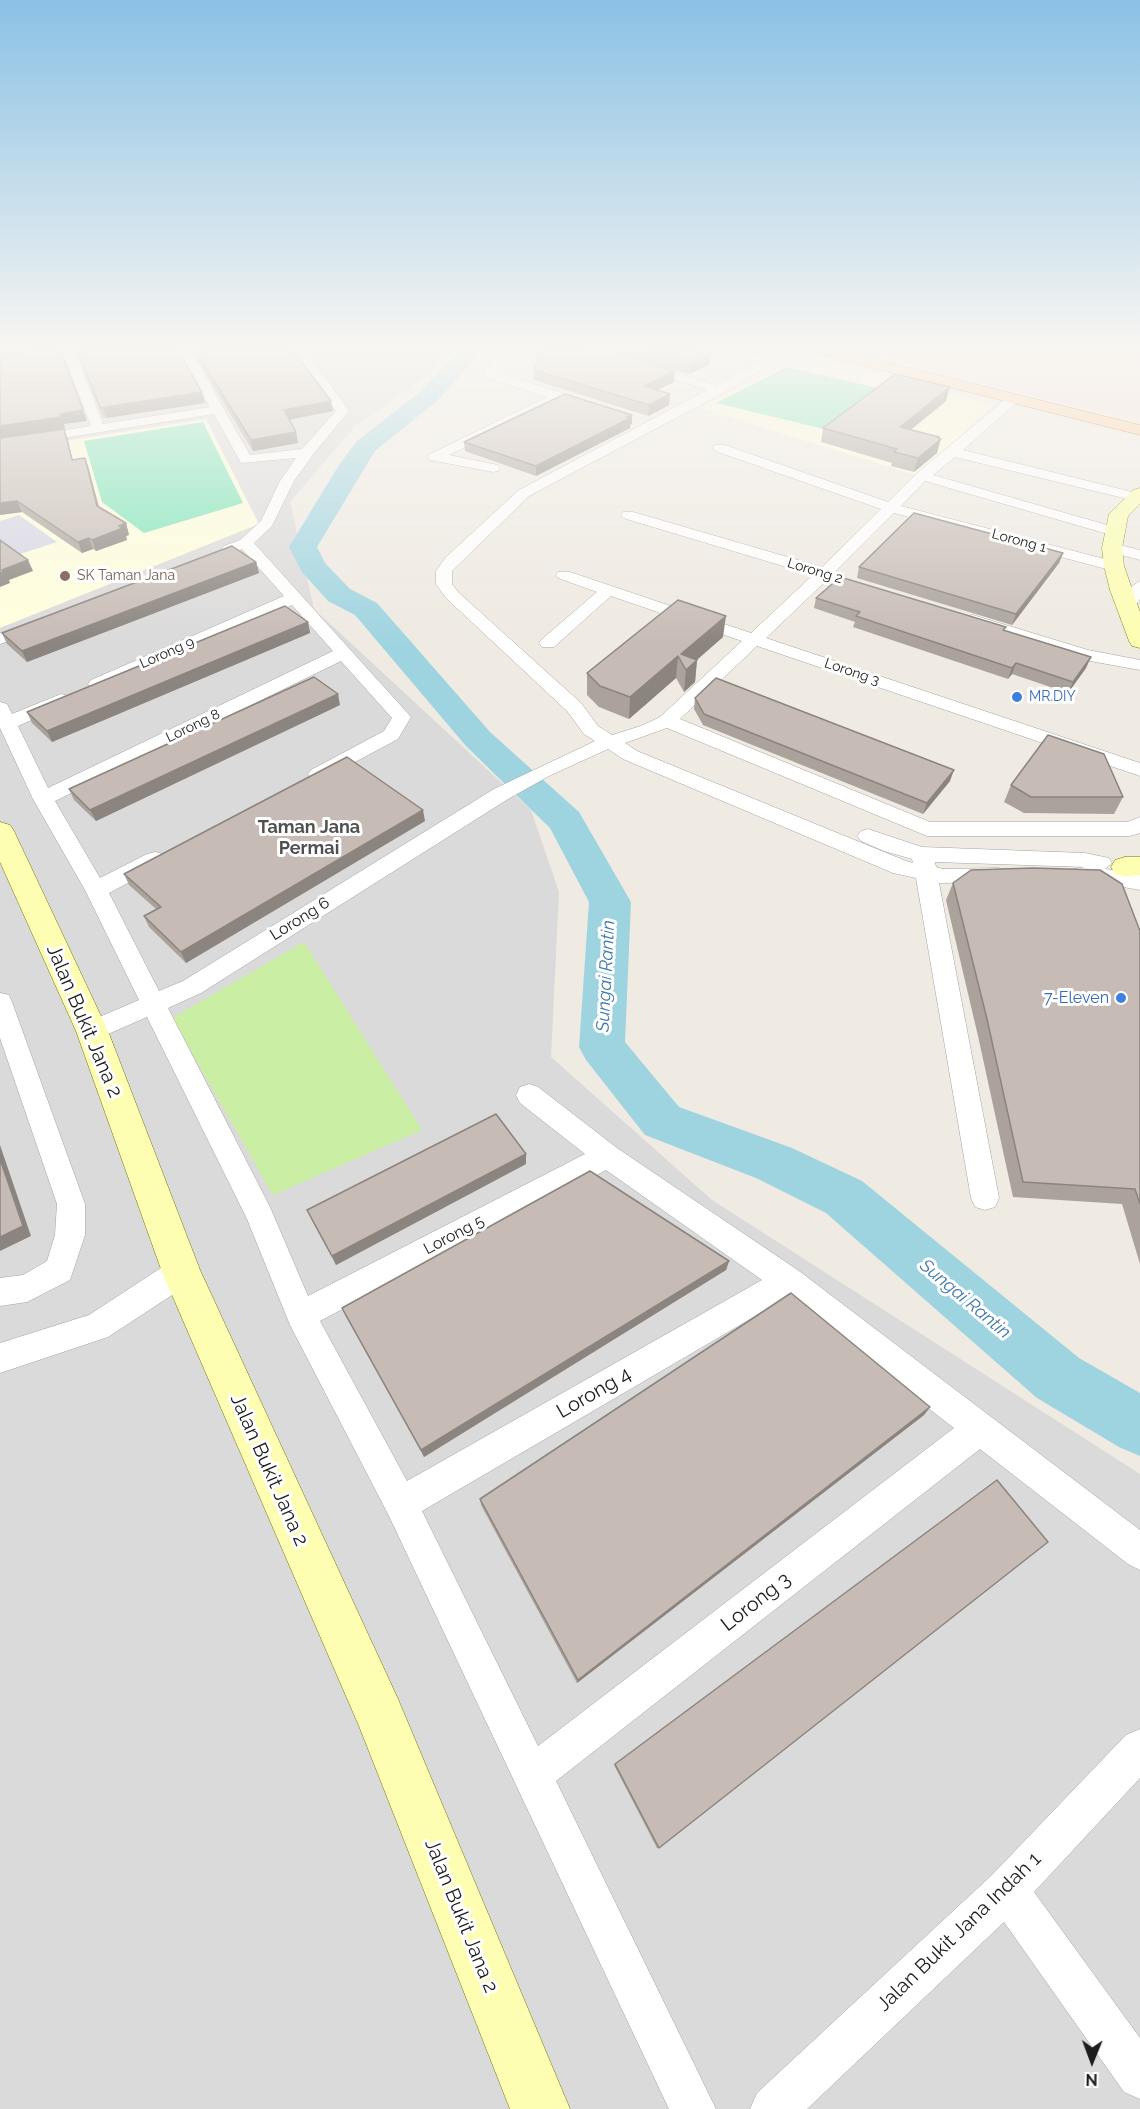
<!DOCTYPE html>
<html>
<head>
<meta charset="utf-8">
<style>
  body { margin:0 }
  #map { position:relative; width:1140px; height:2109px; overflow:hidden; background:#efeae2; font-family:Raleway,sans-serif }
  canvas { display:block }
  .north { position:absolute; left:1062px; top:2031px; width:60px; height:60px; -webkit-text-stroke:4px #fff; paint-order:stroke; rotate:181deg; font-size:16px; font-weight:700; line-height:24px; text-align:center; color:#1d1d1d }
  .north::after { content:''; display:block; margin:auto; width:21px; height:27px; background:#1d1d1d; clip-path:polygon(50% 0,100% 100%,50% 72%,0 100%) }
</style>
</head>
<body>
<div id="map">
<canvas width="1140" height="2109"></canvas>
<div class="north">N</div>
</div>
<script>
const g = document.querySelector('canvas').getContext('2d');
g.lineJoin = 'round';
function paint(path, color) { g.fillStyle = color; g.fill(path, 'evenodd'); }
const toPath = rows => new Path2D(rows.map(r => 'M' + r).join(''));
function strokePath(path, color, width, dash) { g.strokeStyle = color; g.lineWidth = width; g.lineCap = dash ? 'butt' : 'round'; g.setLineDash(dash || []); g.stroke(path); }
function write(font, color, halo, rows, align = 'center') {
  g.font = font + ' Raleway,sans-serif'; g.lineWidth = 6; g.setLineDash([]); g.textBaseline = 'middle'; g.strokeStyle = halo; g.fillStyle = color; for (const [text, x, y, turn = 0] of rows) {
    g.save(); g.translate(x, y); g.rotate((+turn || 0) * Math.PI / 180); g.textAlign = isNaN(turn) ? turn : align; if (halo) g.strokeText(text, 0, 0); g.fillText(text, 0, 0); g.restore();
  }
}
paint(toPath([
  [0,350,448,350,430,374,356,425,290,502,314,609,531,810,559,892,551,1057,712,1200,1140,1474,1140,2109,0,2109]
]), '#dbdada');
paint(toPath([
  [804,355,993,405,919,476,700,408],
  [206,419,259,524,0,628,0,451]
]), '#fffedb');
paint(toPath([
  [852,350,1140,350,1140,421,1045,399]
]), '#f2dbd4');
paint(toPath([
  [304,942,422,1130,273,1195,172,1018]
]), '#caeea3');
paint(toPath([
  [787,367,908,395,824,429,716,403],
  [203,422,243,503,144,533,102,502,84,441]
]), '#79e5b7');
paint(toPath([
  [19,515,57,542,14,556,0,546,0,521]
]), '#d6d6e5');
strokePath(toPath([
  [1135,350,1140,351]
]), '#9ed4e0', 4);
paint(toPath([
  [460,350,483,350,437,401,375,451,317,547,325,563,350,589,377,603,490,732,579,812,631,902,625,1042,679,1107,792,1148,862,1181,1079,1358,1140,1393,1140,1456,1119,1447,1037,1398,826,1213,756,1178,645,1135,586,1060,579,1047,589,902,550,828,466,746,355,615,328,601,302,572,289,547,339,465,357,441,421,391,460,350]
]), '#9ed4e0');
const street = toPath([
  [62,350,74,350,103,424,210,407,178,350,190,350,250,455,302,449,336,411,293,350,305,350,349,411,314,453,294,481,272,526,254,543,411,717,398,739,325,778,318,780,311,778,308,774,311,770,384,731,392,718,341,661,55,801,100,878,147,854,155,852,163,854,166,859,163,864,109,893,159,991,183,981,494,789,595,741,584,734,567,711,446,598,436,584,436,571,446,557,519,490,707,390,586,350,604,350,716,385,765,360,763,356,748,350,772,352,777,361,723,393,529,496,452,571,452,584,458,592,581,703,598,726,612,735,641,726,660,717,742,641,611,596,554,647,542,647,539,643,542,639,597,592,558,578,556,575,558,572,570,572,751,633,813,575,623,518,621,515,623,512,633,512,822,567,881,509,715,451,713,448,715,445,725,445,888,502,917,473,1008,397,1012,396,1018,400,1016,403,963,450,1140,494,1140,502,955,457,933,475,1121,529,1124,532,1121,535,1111,535,925,481,901,506,1120,563,1122,566,1114,571,894,513,836,571,843,574,845,577,843,580,837,582,828,579,766,638,1140,763,1140,776,757,646,680,719,930,822,1127,822,1140,817,1140,833,1137,834,1130,836,927,836,667,728,625,743,637,751,906,861,913,863,912,859,884,851,861,841,857,836,861,831,868,829,922,847,1085,853,1109,858,1112,863,1105,869,1140,874,1140,890,1095,882,1077,882,1069,880,1066,875,1069,870,1085,867,935,862,936,867,943,869,998,868,1006,870,1009,875,1006,880,998,882,939,883,999,1198,995,1207,985,1210,975,1207,971,1198,916,878,893,873,623,759,608,749,549,776,508,799,201,993,168,1008,270,1207,308,1296,585,1154,520,1103,516,1095,520,1087,529,1084,538,1087,617,1148,799,1271,1140,1530,1140,1570,1128,1564,980,1449,556,1781,716,2109,669,2109,389,1516,290,1325,247,1219,147,1017,92,1041,83,1038,79,1031,83,1024,139,1000,85,890,33,799,0,728,0,702,7,704,12,714,61,694,68,696,70,700,68,704,18,726,48,788,333,651,292,605,103,688,91,688,88,684,91,680,284,596,242,549,229,554,221,549,224,546,240,540,261,521,280,481,296,458,241,463,214,414,0,448,0,440,91,426,62,350],
  [606,1170,762,1280,407,1481,320,1321,606,1170],
  [786,1298,954,1428,538,1746,422,1511,786,1298],
  [500,350,512,350,496,372,597,404,598,407,592,411,559,400,449,455,498,465,500,468,498,471,493,472,430,460,428,457,430,454,547,397,485,377,483,374,500,350],
  [1112,543,1140,550,1140,560,1107,551,1104,548,1112,543],
  [1140,581,1140,599,1135,606,1133,610,1121,610,1119,606,1132,586,1140,581],
  [973,615,1088,650,1140,660,1140,670,1079,659,967,624,965,620,967,616,973,615],
  [36,620,42,621,45,625,42,629,0,644,0,633,36,620],
  [0,993,9,995,12,1002,85,1204,85,1235,70,1280,27,1302,0,1306,0,1278,23,1275,47,1261,55,1235,57,1204,0,1038,0,993],
  [181,1258,192,1262,196,1272,192,1282,108,1337,0,1373,0,1343,89,1315,170,1262,181,1258],
  [1140,1729,1140,1778,1034,1892,1140,2038,1140,2099,1124,2092,1004,1922,807,2109,750,2109,757,2093,992,1875,1126,1735,1140,1729]
]);
const secondary = toPath([
  [1140,488,1140,504,1128,516,1122,548,1124,566,1140,612,1140,648,1132,646,1129,641,1110,590,1104,566,1102,548,1109,514,1133,490,1140,488],
  [0,822,10,825,14,831,108,1031,200,1270,398,1699,570,2109,510,2109,359,1726,162,1272,76,1031,0,862,0,822],
  [1125,857,1140,857,1140,875,1125,877,1115,874,1111,867,1115,860,1125,857]
]);
const primary = toPath([
  [811,350,837,350,1140,425,1140,435,813,353,811,350]
]);
strokePath(street, '#a4a4a4', 1);
strokePath(secondary, '#6f7800', 1);
strokePath(primary, '#965f00', 1);
paint(street, '#fff');
paint(secondary, '#fdfeb1');
paint(primary, '#ffce97');
paint(toPath([
  [76,350,178,350,205,403,103,418],
  [191,350,293,350,333,411,289,420,298,443,253,451],
  [612,350,695,350,710,354,709,365,689,374],
  [534,370,675,371,674,382,657,390,669,405,648,416,534,380],
  [946,401,910,430,939,437,937,453,914,472,891,466,892,463,821,442,823,428],
  [632,415,632,424,630,425,630,428,536,476,465,451,464,442],
  [64,429,73,460,85,458,99,506,126,523,129,535,126,536,127,540,96,551,93,549,82,553,22,512,0,515],
  [1063,553,1059,563,1012,625,857,578,859,567],
  [256,562,259,573,27,662,7,644,2,633],
  [816,598,1004,630,1086,668,1068,693,1012,674,1008,679,853,627,855,622,814,608],
  [308,622,310,633,52,742,32,723,27,712],
  [723,637,697,660,695,682,684,692,676,678,629,719,599,707,587,695,587,673],
  [695,698,950,781,923,814,703,725,694,709],
  [340,705,96,821,74,800,69,789],
  [1011,785,1123,797,1114,814,1024,813,1004,802],
  [425,821,186,963,149,927,144,916,156,909,129,885,124,874],
  [953,883,1140,931,1140,1264,1122,1204,1013,1197,978,1036,946,900],
  [526,1164,336,1265,311,1219,307,1210],
  [729,1261,726,1270,424,1457,346,1317,342,1308],
  [930,1407,924,1415,577,1683,481,1505,480,1499],
  [615,1764,659,1848,657,1848,614,1765]
]), '#aba29c');
paint(toPath([
  [0,350,21,350,0,353],
  [710,354,709,365,689,374,690,364],
  [675,371,674,382,643,397,644,386],
  [950,387,946,401,897,441,900,427],
  [202,392,205,403,107,418,103,408],
  [670,394,669,405,648,416,649,405],
  [331,401,333,411,286,420,284,410],
  [83,410,87,421,64,424,65,428,0,438,0,426,60,414],
  [632,415,632,424,630,425,630,428,536,476,536,466],
  [64,429,68,440,75,471,72,460],
  [296,432,298,443,253,451,251,440],
  [939,437,938,442,941,439,937,453,914,472,918,458],
  [85,458,89,469,101,517,97,506],
  [17,501,22,512,0,515,0,503],
  [126,523,129,535,126,536,127,540,96,551,92,540,119,526],
  [89,538,93,549,82,553,78,542],
  [1063,553,1059,563,1012,625,1016,614],
  [28,560,33,571,9,580,10,583,0,587,0,573,2,570],
  [256,562,259,573,27,662,22,651],
  [726,616,723,637,686,669,681,654],
  [308,622,310,633,52,742,47,731],
  [678,656,676,678,629,719,630,697],
  [1091,657,1086,668,1068,693,1073,682],
  [697,660,695,682,684,692,686,670],
  [1016,663,1012,674,1008,679,1012,668],
  [338,694,340,705,96,821,90,810],
  [954,770,950,781,923,814,927,803],
  [423,810,425,821,186,963,181,952],
  [0,1145,31,1236,0,1251],
  [526,1154,526,1164,336,1265,332,1256],
  [729,1261,726,1270,424,1457,421,1450],
  [930,1407,924,1415,577,1683,578,1680]
]), '#8b847f');
const building = toPath([
  [30,350,60,350,83,410,60,414,61,417,0,426,0,355,30,350],
  [77,350,178,350,202,392,100,408,77,350],
  [195,350,293,350,331,401,284,410,296,432,251,440,195,350],
  [540,350,610,350,675,371,644,386,670,394,649,405,534,370,540,350],
  [645,350,695,350,710,354,690,364,645,350],
  [895,374,950,387,900,427,939,437,938,438,941,439,918,458,894,452,897,449,823,428,895,374],
  [565,394,632,415,627,417,630,418,536,466,464,442,565,394],
  [64,429,72,460,85,458,97,506,126,523,119,526,123,528,92,540,89,538,78,542,17,501,0,503,0,438,64,429],
  [914,513,1063,553,1016,614,859,567,914,513],
  [0,540,28,560,2,570,5,571,0,573,0,540],
  [232,546,256,562,22,651,2,633,232,546],
  [839,578,847,579,1006,627,1003,630,1091,657,1073,682,1016,663,1012,668,856,616,860,612,816,598,839,578],
  [678,600,726,616,681,654,697,660,686,670,678,656,630,697,600,686,587,673,678,600],
  [285,606,308,622,47,731,27,712,285,606],
  [314,677,338,694,90,810,69,789,314,677],
  [716,678,954,770,927,803,704,714,695,698,716,678],
  [1048,735,1104,754,1123,797,1031,797,1011,785,1048,735],
  [347,757,423,810,181,952,144,916,161,907,124,874,347,757],
  [1033,868,1100,870,1122,884,1140,931,1140,1204,1135,1189,1023,1182,987,1019,953,883,971,870,1033,868],
  [496,1114,526,1154,332,1256,307,1210,496,1114],
  [0,1159,23,1226,0,1237,0,1159],
  [590,1171,729,1261,421,1450,342,1308,590,1171],
  [791,1293,930,1407,578,1680,480,1499,791,1293],
  [997,1480,1048,1542,659,1848,615,1764,997,1480]
]);
paint(building, '#c7bcb5');
strokePath(building, '#8b847f', 1.5);
const sky = g.createLinearGradient(0, 0, 0, 645);
sky.addColorStop(0, '#8ac1e5');
sky.addColorStop(0.54, '#f8f6f2');
sky.addColorStop(1, '#f8f6f200');
g.fillStyle = sky;
g.fillRect(0, 0, 1140, 645);
for (const [x, y, r, color] of [
  [65,576,6,"#8d6e63"],
  [1017,697,6,"#3f7fe0"],
  [1121,998,6,"#3f7fe0"]
]) { const dot = new Path2D(); dot.arc(x, y, r, 0, 2 * Math.PI); g.fillStyle = color; g.fill(dot); strokePath(dot, '#fff', 2); }
write('14px', '#1d1d1d', '#fff', [
  ["Lorong 1",1019,541,15],
  ["Lorong 2",815,571,17],
  ["Lorong 9",167,653,-24],
  ["Lorong 3",852,672,19],
  ["Lorong 8",193,726,-26]
]);
write('14px', '#785e54', '#fff', [
  ["SK Taman Jana",77,576]
], 'left');
write('14px', '#366cbe', '#fff', [
  ["MR.DIY",1029,697]
], 'left');
write('16px', '#1d1d1d', '#fff', [
  ["Lorong 6",300,919,-32],
  ["Lorong 5",454,1235,-28]
]);
write('16px', '#366cbe', '#fff', [
  ["7-Eleven",1109,998]
], 'right');
write('bold 18px', '#505050', '#fff', [
  ["Taman Jana",309,828],
  ["Permai",309,849]
]);
write('italic 18px', '#407aab', '#fff', [
  ["Sungai Rantin",606,976,-87],
  ["Sungai Rantin",965,1299,40]
]);
write('20px', '#1d1d1d', '#fff', [
  ["Jalan Bukit Jana 2",84,1021,67],
  ["Lorong 4",594,1393,-30],
  ["Jalan Bukit Jana 2",269,1470,66],
  ["Lorong 3",756,1602,-38],
  ["Jalan Bukit Jana 2",461,1916,68],
  ["Jalan Bukit Jana Indah 1",959,1932,-44]
]);
</script>
</body>
</html>
